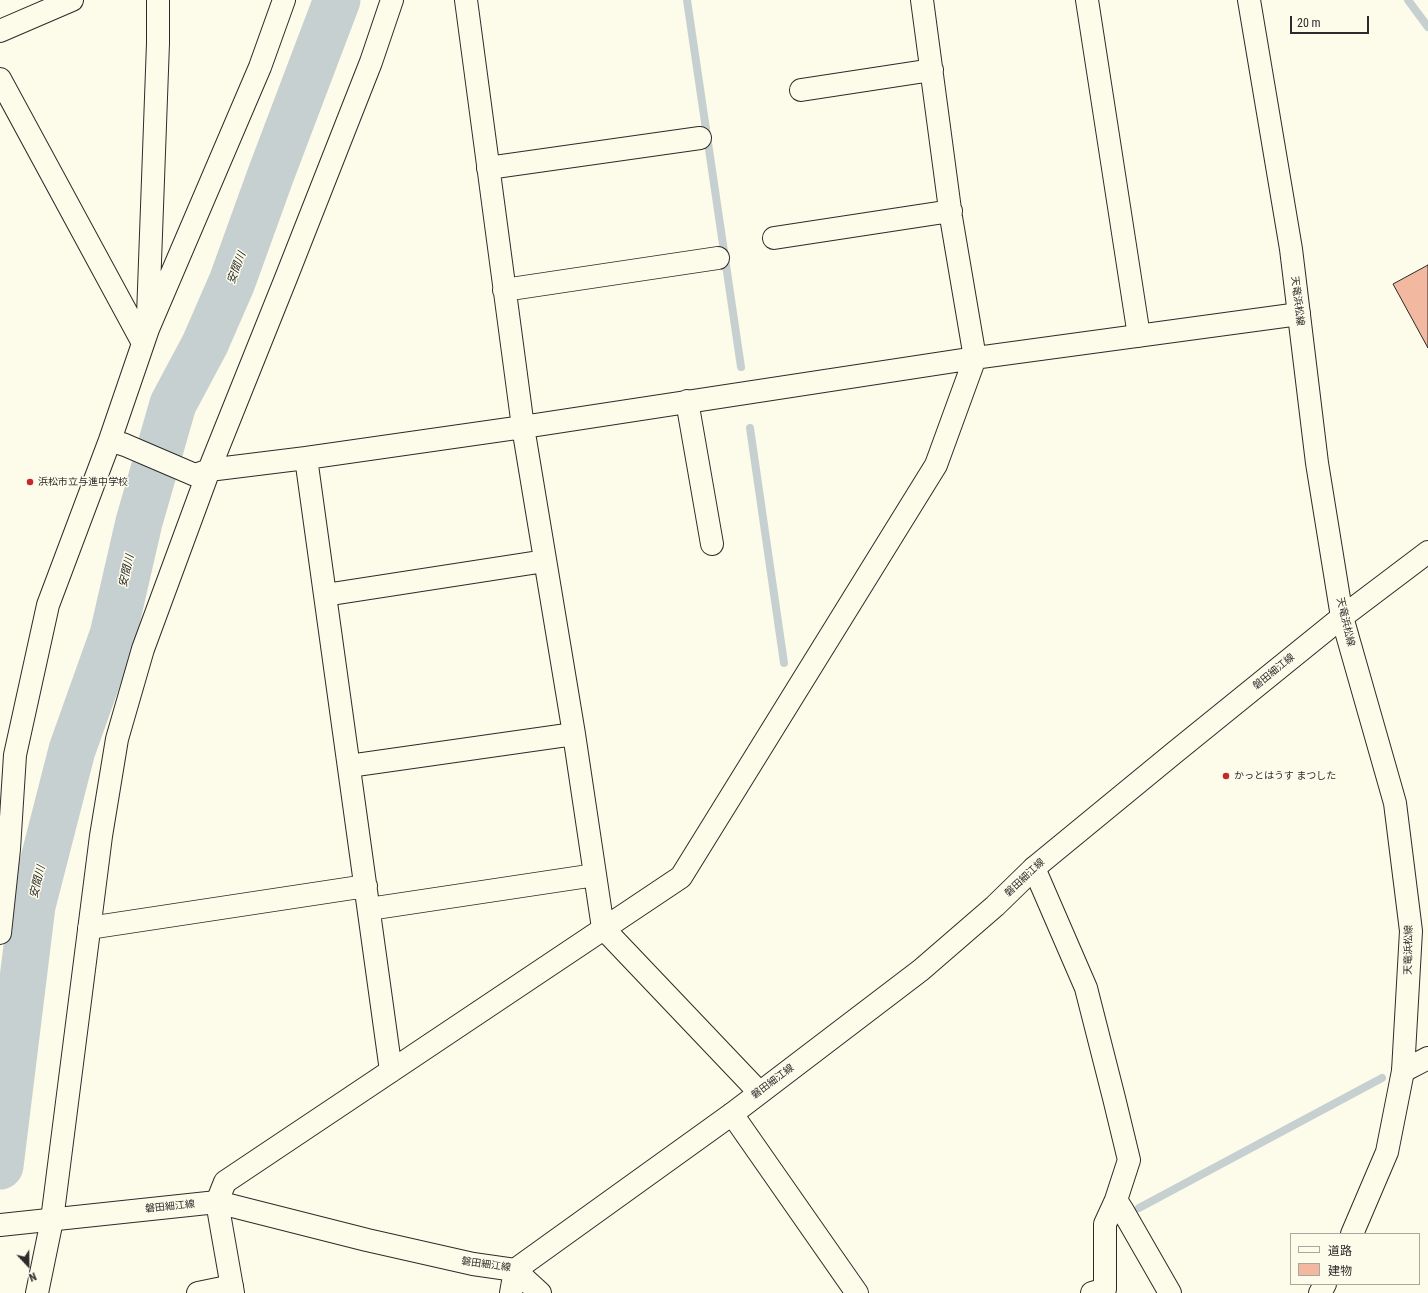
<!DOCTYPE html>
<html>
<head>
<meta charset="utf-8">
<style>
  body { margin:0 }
  #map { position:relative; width:1428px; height:1293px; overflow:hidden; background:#fdfbea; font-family:"Roboto Condensed","Noto Sans JP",sans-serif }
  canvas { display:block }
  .legend { position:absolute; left:1290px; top:1233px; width:130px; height:52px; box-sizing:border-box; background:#fdfbea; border:1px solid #a9a89e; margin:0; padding:5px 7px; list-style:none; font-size:12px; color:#2b2b2b }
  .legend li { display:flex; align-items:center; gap:8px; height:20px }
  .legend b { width:20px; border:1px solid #a9a89e }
  .north { position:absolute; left:8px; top:1245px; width:40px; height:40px; -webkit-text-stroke:3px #fdfbea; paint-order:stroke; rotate:158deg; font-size:11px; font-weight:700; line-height:16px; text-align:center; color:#2b2b2b }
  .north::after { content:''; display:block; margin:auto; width:14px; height:18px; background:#2b2b2b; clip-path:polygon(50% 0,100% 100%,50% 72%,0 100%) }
  .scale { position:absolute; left:1290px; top:16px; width:79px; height:18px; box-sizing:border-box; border:2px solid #2b2b2b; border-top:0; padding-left:5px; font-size:12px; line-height:14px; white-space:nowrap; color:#2b2b2b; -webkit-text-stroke:3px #fdfbea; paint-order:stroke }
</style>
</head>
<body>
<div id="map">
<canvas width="1428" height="1293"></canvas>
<ul class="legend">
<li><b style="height:5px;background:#fdfbea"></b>道路</li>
<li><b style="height:11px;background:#f2b8a0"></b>建物</li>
</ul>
<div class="north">N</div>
<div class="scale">20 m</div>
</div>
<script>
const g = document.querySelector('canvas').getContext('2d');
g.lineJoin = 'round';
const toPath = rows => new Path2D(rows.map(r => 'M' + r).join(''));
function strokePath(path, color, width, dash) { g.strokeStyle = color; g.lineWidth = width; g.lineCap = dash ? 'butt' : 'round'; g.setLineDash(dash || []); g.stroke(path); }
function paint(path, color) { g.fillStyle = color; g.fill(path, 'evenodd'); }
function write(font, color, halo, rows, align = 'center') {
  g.font = font + ' "Roboto Condensed","Noto Sans JP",sans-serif'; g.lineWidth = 3; g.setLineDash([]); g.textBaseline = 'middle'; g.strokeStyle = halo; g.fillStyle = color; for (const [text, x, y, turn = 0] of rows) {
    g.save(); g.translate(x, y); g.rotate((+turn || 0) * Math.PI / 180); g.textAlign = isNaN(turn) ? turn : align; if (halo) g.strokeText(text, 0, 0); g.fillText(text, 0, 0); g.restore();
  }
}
strokePath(toPath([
  [687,0,741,367],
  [1408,0,1428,27],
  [750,428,784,663],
  [1139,1208,1382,1078]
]), '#c7d0d0', 8);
strokePath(toPath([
  [0,1166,32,906,72,750,113,635,139,522,173,404,205,344,232,282,271,174,337,0]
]), '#c7d0d0', 47);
const building = toPath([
  [1428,265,1428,348,1393,284,1428,265]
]);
paint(building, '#f2b8a0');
strokePath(building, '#2b2b2b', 1);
const minor = toPath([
  [466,0,523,427,574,734,603,928,759,1092],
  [1087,0,1139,336],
  [0,31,72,0],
  [0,79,143,343],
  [801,90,932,70],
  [488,168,700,138],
  [774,238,951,211],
  [504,290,718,258],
  [148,316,158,43,158,0],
  [687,401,712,544],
  [110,440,125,445,195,475,209,470,306,458],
  [325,595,545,561],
  [349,766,574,734],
  [1034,868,1086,988,1114,1098,1129,1160,1116,1200,1123,1211,1170,1293],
  [369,909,595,875],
  [89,928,366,886],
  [0,933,9,849,15,755,48,605,110,440,148,329,260,67,284,0],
  [391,1071,306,458,523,427,975,358,1299,314],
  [1403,1071,1428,1058],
  [732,1114,857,1293],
  [515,1270,540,1293],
  [37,1293,52,1220,101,836,117,739,143,649,209,470,286,278,371,62,392,0],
  [198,1293,232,1286],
  [233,1293,217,1202,225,1182,681,877,936,465,975,358,951,217,922,0],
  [511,1293,515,1270],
  [1092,1293,1105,1289,1105,1224,1116,1200]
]);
const secondary = toPath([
  [0,1225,217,1202,367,1240,473,1264,515,1270,732,1114,921,970,995,906,1034,868,1174,753,1342,617,1428,552]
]);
const primary = toPath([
  [1249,0,1291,249,1317,463,1342,617,1395,803,1411,931,1403,1071,1387,1152,1352,1234],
  [1320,1293,1325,1284]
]);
strokePath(minor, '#2b2b2b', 24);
strokePath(secondary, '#2b2b2b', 24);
strokePath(primary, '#2b2b2b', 24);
strokePath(minor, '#fdfbea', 22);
strokePath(secondary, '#fdfbea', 22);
strokePath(primary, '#fdfbea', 22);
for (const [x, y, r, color] of [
  [30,482,4,"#c62828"],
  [1226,776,4,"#c62828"]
]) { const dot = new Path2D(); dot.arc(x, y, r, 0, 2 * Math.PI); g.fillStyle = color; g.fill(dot); strokePath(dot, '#fdfbea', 1.5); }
write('10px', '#2b2b2b', '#fdfbea', [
  ["天竜浜松線",1297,301,83],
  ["天竜浜松線",1345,622,77],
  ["磐田細江線",1274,672,-39],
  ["磐田細江線",1025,878,-43],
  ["天竜浜松線",1409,950,-89],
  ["磐田細江線",773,1082,-37],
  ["磐田細江線",170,1207,-6],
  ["磐田細江線",486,1265,8]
]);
write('10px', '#2b2b2b', '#fdfbea', [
  ["浜松市立与進中学校",38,482],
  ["かっとはうす まつした",1234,776]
], 'left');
write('italic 11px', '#2b2b2b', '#fdfbea', [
  ["安間川",237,268,-69],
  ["安間川",127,571,-77],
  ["安間川",38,882,-76]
]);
</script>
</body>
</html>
